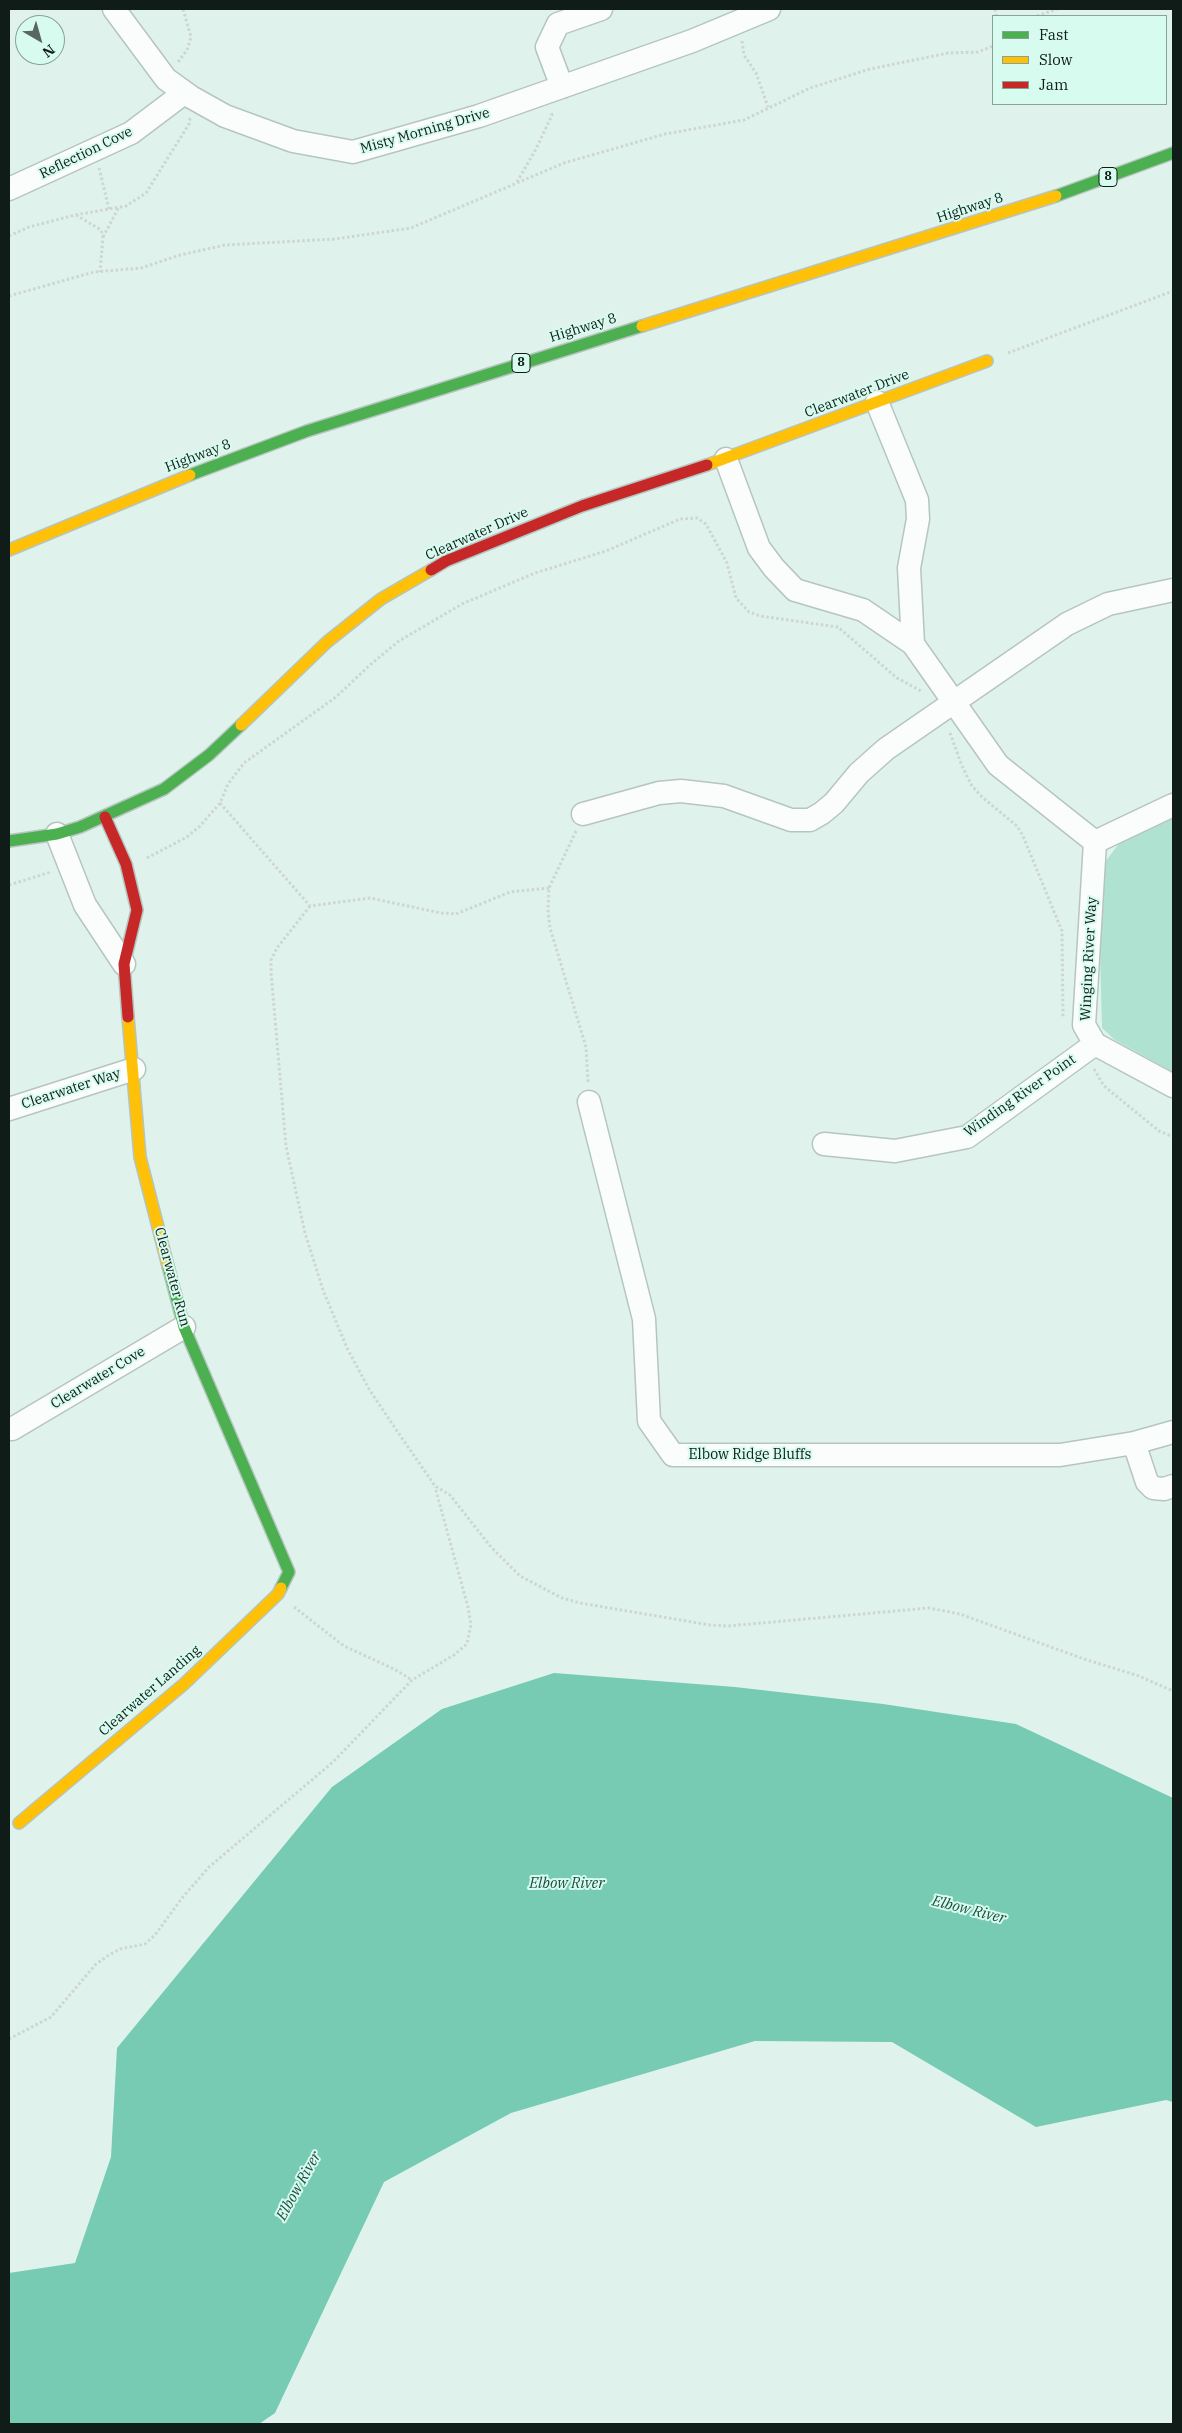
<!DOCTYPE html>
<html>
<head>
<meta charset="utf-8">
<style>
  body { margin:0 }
  #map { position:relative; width:1182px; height:2433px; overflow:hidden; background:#dff3ec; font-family:"IBM Plex Serif",serif }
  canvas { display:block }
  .frame { position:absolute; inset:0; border:10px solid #0f1c17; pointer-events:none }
  .legend { position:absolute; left:992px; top:15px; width:175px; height:90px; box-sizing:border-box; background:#d7fbee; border:1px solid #87a298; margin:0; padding:6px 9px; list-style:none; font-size:15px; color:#0f1c17 }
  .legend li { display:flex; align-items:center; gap:10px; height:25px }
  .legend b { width:25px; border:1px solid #87a298 }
  .north { position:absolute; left:15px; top:15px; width:50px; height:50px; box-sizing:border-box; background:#d7fbee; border:1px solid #87a298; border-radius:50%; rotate:142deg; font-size:14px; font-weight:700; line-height:20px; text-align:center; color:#0f1c17 }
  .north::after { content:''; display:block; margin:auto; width:18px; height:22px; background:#586762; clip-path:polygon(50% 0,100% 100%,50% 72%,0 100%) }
</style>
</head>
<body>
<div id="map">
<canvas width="1182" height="2433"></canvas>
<div class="frame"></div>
<ul class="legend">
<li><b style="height:6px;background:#4caf50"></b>Fast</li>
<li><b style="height:6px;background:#ffc107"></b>Slow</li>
<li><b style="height:6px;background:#c62828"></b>Jam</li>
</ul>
<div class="north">N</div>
</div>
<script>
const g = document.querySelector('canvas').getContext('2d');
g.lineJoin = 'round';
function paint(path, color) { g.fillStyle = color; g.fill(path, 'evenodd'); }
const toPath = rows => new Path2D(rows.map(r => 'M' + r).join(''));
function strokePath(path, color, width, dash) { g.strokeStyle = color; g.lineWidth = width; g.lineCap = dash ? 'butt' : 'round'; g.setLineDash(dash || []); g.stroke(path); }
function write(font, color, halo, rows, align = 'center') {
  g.font = font + ' "IBM Plex Serif",serif'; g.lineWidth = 4; g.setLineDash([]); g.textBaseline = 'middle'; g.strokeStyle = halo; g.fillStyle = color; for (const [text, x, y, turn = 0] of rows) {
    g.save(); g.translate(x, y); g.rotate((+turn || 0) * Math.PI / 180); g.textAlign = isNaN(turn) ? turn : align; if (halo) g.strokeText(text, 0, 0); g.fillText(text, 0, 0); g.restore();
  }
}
paint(toPath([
  [1173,815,1173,1072,1115,1040,1102,1028,1099,915,1102,866,1118,845,1143,829]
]), '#afe2d1');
paint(toPath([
  [554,1673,735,1687,883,1704,1016,1724,1173,1798,1173,2102,1166,2100,1036,2127,892,2042,755,2041,511,2113,384,2182,275,2413,259,2424,9,2424,9,2273,75,2263,111,2157,117,2048,332,1787,442,1709]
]), '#76cbb2');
const street = toPath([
  [114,9,166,79,191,97,225,116,293,141,353,152,479,116,692,41,769,9],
  [562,87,547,47,558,24,601,9],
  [9,189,131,133,184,93],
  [877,402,917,500,918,519,909,568,913,644],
  [726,459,759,548,774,568,795,590,863,610,913,644,998,765,1095,842],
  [583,814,659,793,681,791,724,796,791,820,810,820,822,813,834,803,859,773,886,749,1067,624,1108,604,1173,590],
  [57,834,85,905,124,964],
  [1095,842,1084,1025,1095,1044,1173,1086],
  [1095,842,1173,805],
  [589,1102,644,1319,649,1421,673,1455,1060,1455,1134,1443,1173,1432],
  [9,1109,134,1069],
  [824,1144,895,1151,967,1137,1095,1044],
  [12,1429,184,1327],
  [1134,1443,1147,1482,1153,1488,1164,1489,1173,1486]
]);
const fast = toPath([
  [1056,196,1173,153],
  [190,475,307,431,642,326],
  [9,841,57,834,80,827,164,789,209,755,241,725],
  [168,1266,184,1327,289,1572,281,1588]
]);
const slow = toPath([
  [642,326,1056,196],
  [707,465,987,361],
  [9,550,190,475],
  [241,725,327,642,381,599,431,570],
  [128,1017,140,1157,168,1266],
  [19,1823,184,1684,278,1594,281,1588]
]);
const jam = toPath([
  [431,570,446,561,582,506,707,465],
  [105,817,126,864,137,910,124,964,128,1017]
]);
strokePath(street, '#b6c5c0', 25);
strokePath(fast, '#b6c5c0', 14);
strokePath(slow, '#b6c5c0', 14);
strokePath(jam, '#b6c5c0', 14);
strokePath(toPath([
  [995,9,996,16],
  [1037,16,1057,9],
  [742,41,744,55,756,73,768,107],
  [178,62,187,50,191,37,183,9],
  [99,168,109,209],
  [517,182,536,149,552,115,551,112],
  [76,215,101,230,103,237,100,272],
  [9,236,29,227,75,215,126,206,146,193,189,124,190,118],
  [103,237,119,207],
  [9,296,94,272,141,268,180,255,225,245,335,239,411,228,564,163,665,134,744,120,810,88,870,69,948,53,978,52,993,46],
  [1008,353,1173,291],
  [950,733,962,766,972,786,982,797,1017,826,1023,836,1062,931,1063,1017],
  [220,803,310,906,370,898,441,913,456,914,510,892,549,888],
  [576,831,549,888,548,911,550,928,586,1047,588,1083],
  [147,858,187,837,200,826,220,803,228,784,244,763,336,697,371,664,399,641,462,604,535,573,606,551,680,519,697,518,706,524,727,563,736,598,749,612,760,616,838,627,897,678,921,691],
  [9,885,51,872],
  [310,906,277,948,271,960,271,972,286,1146,305,1233,323,1290,347,1348,369,1389,395,1428,435,1486,450,1495,491,1547,520,1576,562,1598,580,1603,710,1625,728,1626,929,1608,960,1614,1084,1659,1139,1676,1173,1691],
  [1094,1069,1104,1086,1159,1131,1173,1137],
  [294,1607,344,1646,394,1669,412,1680],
  [9,2039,51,2017,96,1964,109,1955,120,1949,145,1944,155,1935,182,1898,209,1867,333,1762,412,1680,454,1655,467,1644,471,1625,468,1607,435,1487]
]), '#cfd5d2', 3, [2.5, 2.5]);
strokePath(street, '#fafdfc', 22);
strokePath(fast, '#4caf50', 11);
strokePath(slow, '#ffc107', 11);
strokePath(jam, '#c62828', 11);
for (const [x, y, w] of [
  [1108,177,18],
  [521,363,18]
]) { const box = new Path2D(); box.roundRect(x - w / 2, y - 9.5, w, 19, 4); g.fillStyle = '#d7fbee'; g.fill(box); strokePath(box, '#0f1c17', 1); }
write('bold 12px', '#0f1c17', null, [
  ["8",1108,177],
  ["8",521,363]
]);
write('14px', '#0f1c17', '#d7fbee', [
  ["Misty Morning Drive",425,131,-16],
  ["Reflection Cove",86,153,-26],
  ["Highway 8",970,208,-18],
  ["Highway 8",583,328,-17],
  ["Clearwater Drive",857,394,-21],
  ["Highway 8",198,456,-21],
  ["Clearwater Drive",477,534,-24],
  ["Winging River Way",1089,959,-87],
  ["Clearwater Way",71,1089,-18],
  ["Winding River Point",1020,1096,-35],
  ["Clearwater Run",172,1277,75],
  ["Clearwater Cove",98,1378,-31],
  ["Elbow Ridge Bluffs",750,1455],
  ["Clearwater Landing",150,1691,-41]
]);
write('italic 15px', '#1c4c3e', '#d7fbee', [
  ["Elbow River",567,1884],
  ["Elbow River",969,1910,14],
  ["Elbow River",299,2186,-61]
]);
</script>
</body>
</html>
